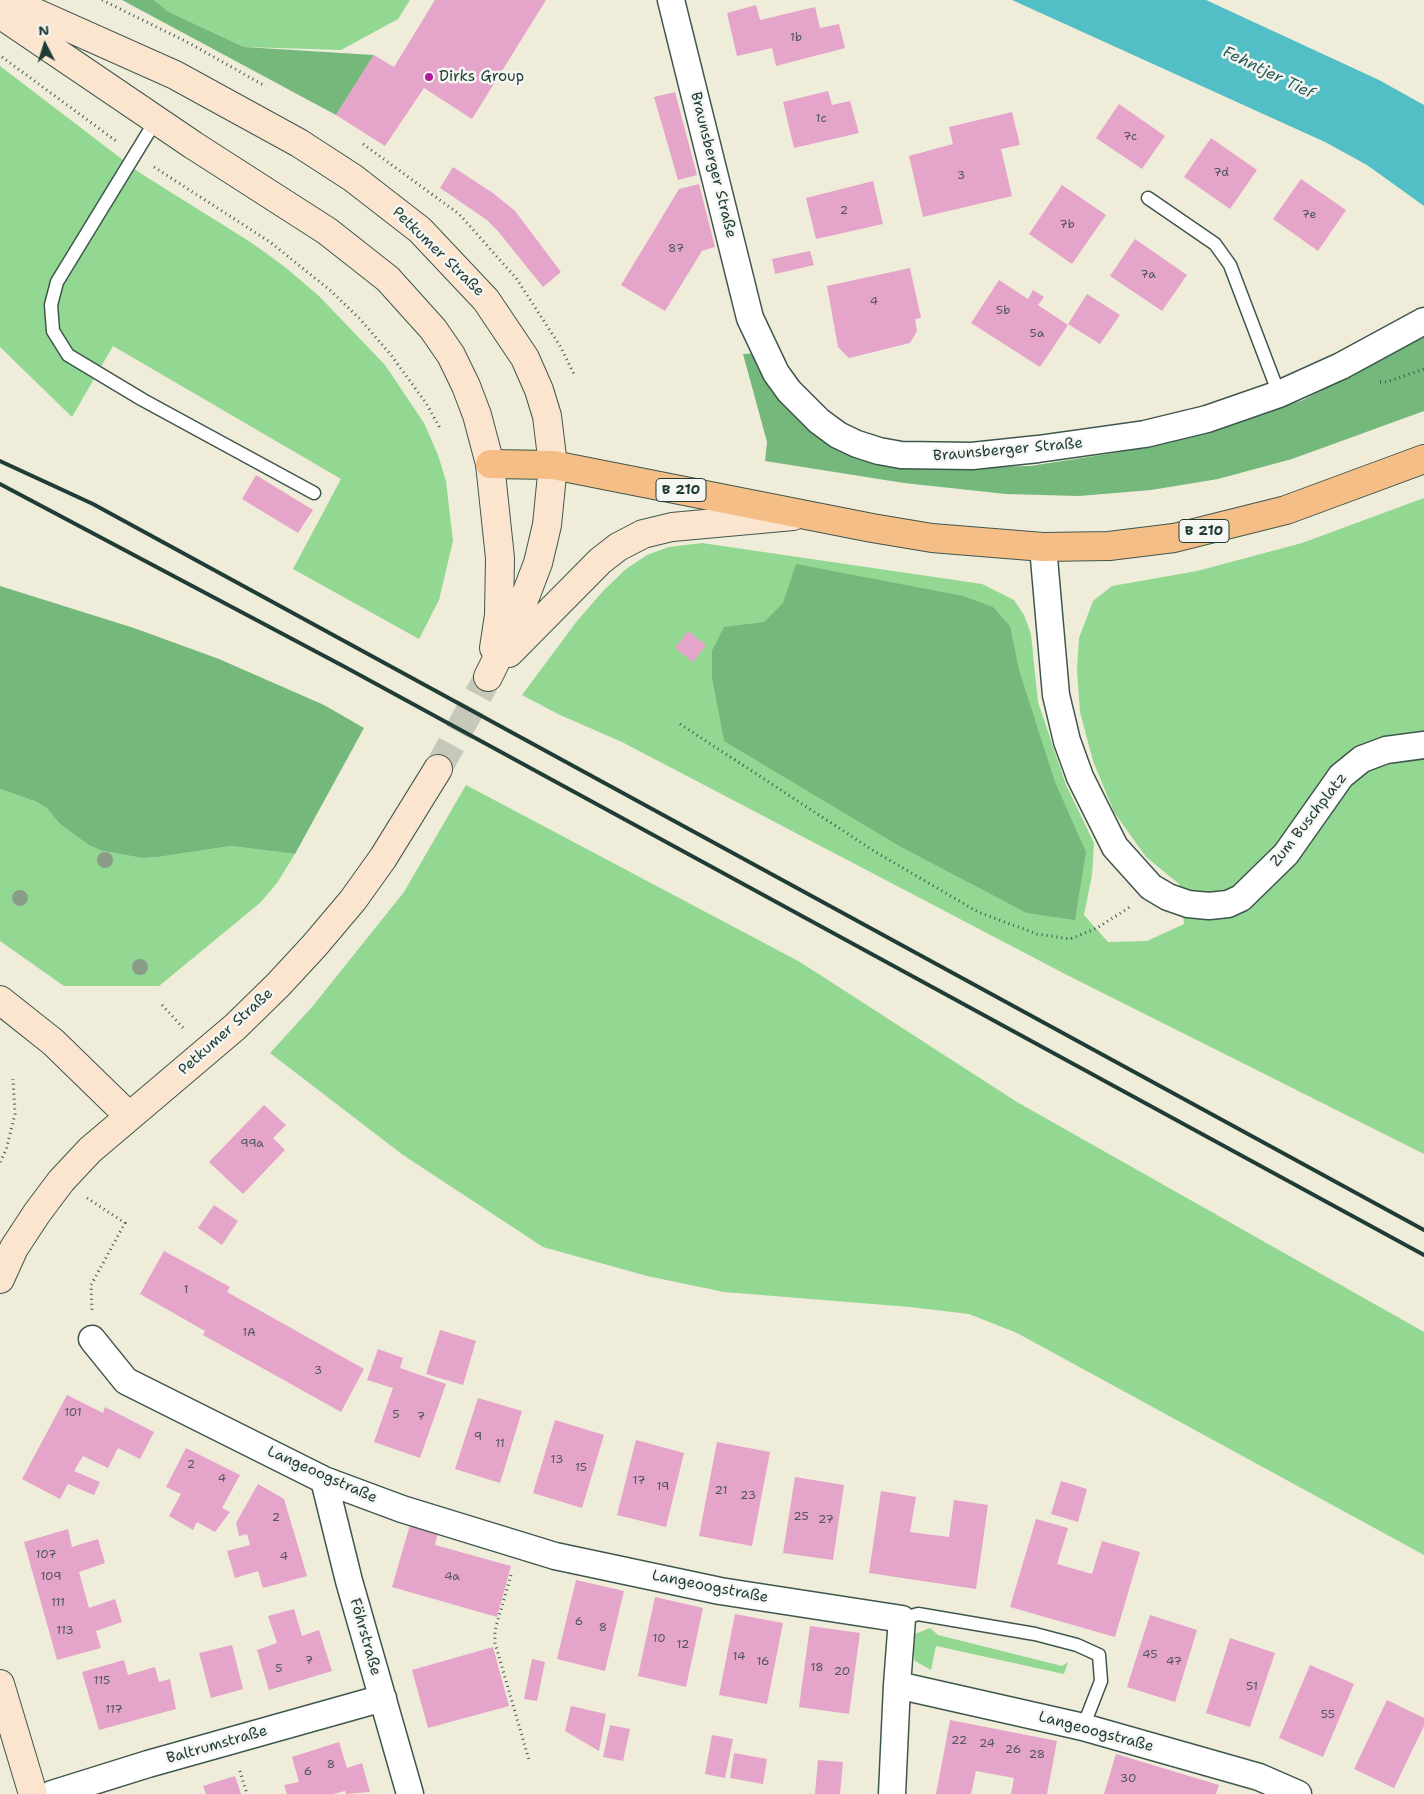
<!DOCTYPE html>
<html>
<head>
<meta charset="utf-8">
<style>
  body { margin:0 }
  #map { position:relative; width:1424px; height:1794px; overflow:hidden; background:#f0ecda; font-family:"Shantell Sans",sans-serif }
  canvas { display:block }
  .north { position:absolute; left:20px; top:20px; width:50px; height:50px; -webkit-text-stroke:4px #f6f6f2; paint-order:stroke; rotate:355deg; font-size:14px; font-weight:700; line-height:20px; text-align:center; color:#1f3d34 }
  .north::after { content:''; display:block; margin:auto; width:18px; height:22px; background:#1f3d34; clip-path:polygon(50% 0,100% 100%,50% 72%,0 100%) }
</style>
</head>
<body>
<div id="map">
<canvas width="1424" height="1794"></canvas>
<div class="north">N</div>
</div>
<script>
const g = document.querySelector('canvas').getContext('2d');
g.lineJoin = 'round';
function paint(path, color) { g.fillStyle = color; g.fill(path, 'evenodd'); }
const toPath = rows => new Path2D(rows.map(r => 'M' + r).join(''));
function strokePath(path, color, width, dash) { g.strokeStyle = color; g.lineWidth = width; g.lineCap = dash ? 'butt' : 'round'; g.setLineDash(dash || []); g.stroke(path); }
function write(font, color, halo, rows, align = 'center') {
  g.font = font + ' "Shantell Sans",sans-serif'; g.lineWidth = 5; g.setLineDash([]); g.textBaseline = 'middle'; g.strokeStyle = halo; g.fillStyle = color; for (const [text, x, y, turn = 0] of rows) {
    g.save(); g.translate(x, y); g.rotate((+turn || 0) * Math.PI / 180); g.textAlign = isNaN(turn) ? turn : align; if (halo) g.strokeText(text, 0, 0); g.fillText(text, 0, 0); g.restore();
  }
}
paint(toPath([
  [154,0,410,0,398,19,341,50,244,47,169,12],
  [0,66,140,173,252,243,285,267,319,296,385,365,424,423,438,455,446,481,453,541,439,600,419,639,293,569,341,479,113,346,72,417,0,347],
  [1424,498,1424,1154,1065,974,622,742,560,715,522,695,577,621,604,590,626,569,647,555,669,547,702,543,982,584,1014,600,1024,615,1031,634,1038,702,1066,785,1094,843,1092,875,1084,915,1108,942,1147,941,1184,924,1179,884,1146,857,1114,812,1093,761,1080,712,1077,671,1079,638,1093,601,1112,586,1197,571,1302,543],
  [466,785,800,962,1017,1102,1424,1332,1424,1555,1017,1333,969,1314,910,1307,724,1292,647,1276,543,1247,403,1155,270,1053,312,1007,404,892],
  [0,789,37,802,48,808,59,823,103,851,142,858,158,857,231,846,295,854,277,883,260,903,159,986,64,986,0,941],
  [930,1628,938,1635,1062,1666,1068,1662,1064,1674,936,1646,931,1670,915,1661,912,1648,915,1634]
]), '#92d892');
paint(toPath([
  [122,0,154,0,169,12,244,47,374,55,336,115],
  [1424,337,1424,411,1292,459,1218,479,1151,490,1079,496,1006,494,904,483,765,461,767,442,743,354,757,353,780,399,812,432,838,450,868,459,944,468,1030,466,1114,453,1217,430,1303,400],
  [796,564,963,596,993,607,1010,626,1019,670,1055,782,1086,852,1075,920,1027,913,901,847,724,741,712,677,712,651,724,627,764,622,783,603],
  [0,586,134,628,219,659,324,705,364,728,295,854,231,846,158,857,142,858,103,851,89,845,59,823,47,808,37,802,0,789]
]), '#75b87c');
paint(toPath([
  [1012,0,1206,0,1379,80,1424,105,1424,206,1367,165,1325,142]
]), '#51bfc5');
paint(toPath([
  [435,0,546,0,472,119,424,88,385,146,336,115,374,55,394,67],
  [756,5,760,20,815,7,820,28,839,24,845,48,776,66,772,48,737,56,727,13],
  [828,91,832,105,850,101,859,133,794,148,783,102],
  [675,92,697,175,678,180,654,97],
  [1119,104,1165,136,1142,169,1096,138],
  [1012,112,1020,145,1001,149,1012,196,923,217,909,156,953,144,949,127],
  [1211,138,1257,170,1230,209,1184,177],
  [453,167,493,193,515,211,561,272,543,287,497,230,487,220,440,188],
  [1301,179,1346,210,1318,251,1273,219],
  [873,181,883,224,816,239,806,198],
  [699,184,715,247,702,251,665,311,621,285,679,189],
  [1062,185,1106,215,1072,264,1029,234],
  [1135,239,1187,275,1162,311,1110,276],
  [810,251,814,265,775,274,772,259],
  [910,268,921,318,915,319,917,331,910,343,849,358,838,347,827,286],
  [999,280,1028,299,1033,290,1044,297,1038,305,1068,325,1040,367,971,323],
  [1087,294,1120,315,1100,344,1068,324],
  [256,475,313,510,298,533,242,499],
  [688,631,706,645,693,662,675,648],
  [264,1105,286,1125,273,1138,285,1150,243,1194,209,1162],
  [214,1205,238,1221,222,1245,198,1228],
  [164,1251,230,1287,227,1292,364,1369,341,1412,203,1335,205,1331,140,1294],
  [440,1330,476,1341,463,1385,426,1374],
  [378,1349,403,1358,400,1368,446,1384,420,1458,374,1442,393,1388,367,1380],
  [67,1395,103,1413,105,1407,154,1432,140,1459,118,1448,108,1468,83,1456,74,1471,100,1482,94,1495,68,1484,60,1499,22,1479],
  [478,1398,522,1411,500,1483,455,1469],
  [555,1420,604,1435,582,1508,533,1493],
  [636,1440,684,1453,666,1527,617,1515],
  [717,1442,770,1452,752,1546,699,1536],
  [186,1448,240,1475,222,1508,230,1512,215,1532,197,1522,193,1530,169,1516,181,1494,166,1487],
  [795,1477,844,1485,833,1560,783,1553],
  [1061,1481,1087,1489,1078,1522,1051,1514],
  [258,1484,284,1499,307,1576,263,1588,258,1571,235,1578,227,1551,250,1545,247,1534,239,1536,236,1523],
  [881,1491,916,1497,910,1532,949,1537,954,1500,988,1505,976,1589,869,1573],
  [1036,1519,1068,1528,1057,1564,1092,1574,1102,1541,1140,1552,1115,1637,1010,1607],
  [410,1525,438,1533,435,1545,511,1566,497,1617,392,1587],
  [68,1529,72,1547,98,1539,105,1563,79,1572,89,1608,115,1599,122,1622,96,1631,101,1648,57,1660,24,1542],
  [576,1580,624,1591,605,1671,557,1659],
  [655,1597,703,1608,686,1687,638,1676],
  [294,1609,302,1636,319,1630,332,1671,269,1690,257,1650,277,1643,268,1616],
  [735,1614,783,1623,767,1704,719,1695],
  [1150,1615,1197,1630,1175,1702,1127,1687],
  [810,1626,860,1633,849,1714,799,1707],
  [1230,1638,1275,1653,1250,1727,1206,1713],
  [232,1645,243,1689,211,1698,199,1653],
  [493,1647,509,1706,428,1728,412,1670],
  [532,1659,545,1662,537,1701,524,1699],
  [124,1660,128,1675,155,1667,159,1682,170,1679,176,1709,99,1730,82,1672],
  [1310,1665,1354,1684,1323,1757,1279,1738],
  [1387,1700,1424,1718,1424,1726,1394,1788,1354,1769],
  [571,1706,606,1714,599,1751,565,1731],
  [950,1720,1057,1741,1047,1794,1011,1794,1014,1778,976,1771,971,1794,936,1794],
  [610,1725,630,1729,623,1761,603,1757],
  [712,1735,733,1739,725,1778,705,1774],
  [339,1742,347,1768,362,1763,370,1792,346,1794,345,1791,333,1794,287,1794,284,1785,299,1782,292,1757],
  [734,1753,767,1759,763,1784,730,1778],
  [1116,1754,1219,1785,1216,1794,1104,1794],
  [818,1760,843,1762,840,1794,815,1794],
  [235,1776,241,1794,206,1794,203,1786]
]), '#e5a4ca');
strokePath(toPath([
  [438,769,488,677]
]), '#c6c9b9', 28, [28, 14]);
const lane = toPath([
  [156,120,57,282,51,305,53,331,68,355,143,400,314,493],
  [1148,198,1215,244,1230,265,1279,394],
  [902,1619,918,1614,1035,1634,1077,1645,1099,1655,1101,1681,1083,1727]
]);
const street = toPath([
  [671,0,750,318,776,373,789,391,819,421,838,435,857,444,879,451,901,455,972,456,1038,449,1145,434,1207,419,1279,394,1341,366,1424,321],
  [1043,547,1056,695,1067,741,1080,777,1115,847,1151,887,1168,897,1188,904,1209,906,1228,904,1241,898,1286,854,1341,776,1362,759,1386,750,1424,745],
  [92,1339,126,1381,324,1480,402,1509,555,1556,720,1591,902,1619,897,1685,1083,1727,1259,1777,1298,1794],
  [324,1480,349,1581,410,1794],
  [52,1794,148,1764,383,1698],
  [892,1794,897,1685]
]);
const secondary = toPath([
  [7,0,175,75,299,143,353,178,420,230,486,300,525,358,539,390,547,416,553,465,547,525,538,563,517,618,488,677],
  [0,14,193,145,327,231,388,279,433,329,451,355,466,386,477,415,490,464,500,558,499,615,494,648],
  [509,653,600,561,618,547,643,534,672,527,793,516],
  [0,1000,53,1042,129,1116],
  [0,1279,14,1248,37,1213,61,1181,90,1150,235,1027,278,985,315,945,353,900,383,858,438,769],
  [0,1684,33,1794]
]);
const primary = toPath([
  [490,464,553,465,872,528,932,538,1043,547,1109,546,1174,538,1286,510,1424,459]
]);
strokePath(lane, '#3e574d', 15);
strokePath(street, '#3e574d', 29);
strokePath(secondary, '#3e574d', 30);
strokePath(primary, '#3e574d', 30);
strokePath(toPath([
  [102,0,189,43,265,86],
  [2,57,116,141],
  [363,144,459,214,516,278,560,346,575,376],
  [154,167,270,242,331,291,360,319,391,355,426,403,441,430],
  [1380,382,1387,382,1424,369],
  [680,724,874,851,978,912,1037,934,1070,939,1097,928,1130,907],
  [162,1005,184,1029],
  [0,1162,6,1150,15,1114,13,1079],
  [87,1198,125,1223,91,1285,92,1310],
  [511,1575,495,1630,495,1643,529,1760],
  [240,1771,247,1794]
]), '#3e574d', 3, [1, 4]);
strokePath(lane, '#fff', 12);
strokePath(street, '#fff', 26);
strokePath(secondary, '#fbe5cf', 28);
strokePath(primary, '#f6be87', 28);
strokePath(toPath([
  [0,461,93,504,1424,1230],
  [0,484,345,667,1424,1255]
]), '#1f3d34', 4);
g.fillStyle = '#8a9d89';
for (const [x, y] of [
  [105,860],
  [20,898],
  [140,967]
]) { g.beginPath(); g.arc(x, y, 8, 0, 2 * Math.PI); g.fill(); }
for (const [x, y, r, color] of [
  [429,77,5,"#b5179e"]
]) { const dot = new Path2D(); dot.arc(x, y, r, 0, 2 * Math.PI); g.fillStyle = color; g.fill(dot); strokePath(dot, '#f6f6f2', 2); }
write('12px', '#50575a', null, [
  ["1b",796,38],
  ["1c",821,119],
  ["7c",1130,137],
  ["7d",1221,173],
  ["3",961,176],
  ["2",844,211],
  ["7e",1309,215],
  ["7b",1067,225],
  ["87",676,249],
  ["7a",1148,275],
  ["4",874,302],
  ["5b",1003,311],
  ["5a",1037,334],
  ["99a",252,1144],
  ["1",186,1290],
  ["1A",249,1333],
  ["3",318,1371],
  ["101",73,1413],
  ["5",396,1415],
  ["7",421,1417],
  ["9",478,1437],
  ["11",500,1444],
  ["13",557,1460],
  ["2",191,1465],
  ["15",581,1468],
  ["4",222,1479],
  ["17",639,1481],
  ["19",663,1487],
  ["21",721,1491],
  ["23",748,1496],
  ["25",801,1517],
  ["2",276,1518],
  ["27",826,1520],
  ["107",46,1555],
  ["4",284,1557],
  ["109",51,1577],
  ["4a",452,1577],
  ["111",58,1603],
  ["6",579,1622],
  ["8",603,1628],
  ["113",65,1631],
  ["10",659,1639],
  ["12",683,1645],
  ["45",1150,1655],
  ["14",739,1657],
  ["7",309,1661],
  ["16",763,1662],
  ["47",1174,1662],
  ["18",817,1668],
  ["5",279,1669],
  ["20",842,1672],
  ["115",102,1681],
  ["51",1252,1687],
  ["117",114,1710],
  ["55",1328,1715],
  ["22",959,1741],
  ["24",987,1744],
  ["26",1013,1750],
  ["28",1037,1755],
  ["8",331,1765],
  ["6",308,1772],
  ["30",1128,1779]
]);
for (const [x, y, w] of [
  [681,490,50],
  [1204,531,50]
]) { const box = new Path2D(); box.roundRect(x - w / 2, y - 11.5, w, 23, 4); g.fillStyle = '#f6f6f2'; g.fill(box); strokePath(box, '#1f3d34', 1); }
write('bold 14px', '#1f3d34', null, [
  ["B 210",681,490],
  ["B 210",1204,531]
]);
write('15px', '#1f3d34', '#f6f6f2', [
  ["Dirks Group",439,77]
], 'left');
write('15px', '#1f3d34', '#f6f6f2', [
  ["Braunsberger Straße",713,165,76],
  ["Petkumer Straße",438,252,44],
  ["Braunsberger Straße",1008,450,-5],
  ["Zum Buschplatz",1309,820,-52],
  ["Petkumer Straße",226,1032,-42],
  ["Langeoogstraße",322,1475,24],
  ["Langeoogstraße",710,1587,11],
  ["Föhrstraße",365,1637,74],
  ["Langeoogstraße",1096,1732,15],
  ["Baltrumstraße",217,1745,-16]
]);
write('italic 16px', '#2c5e58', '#f6f6f2', [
  ["Fehntjer Tief",1268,73,26]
]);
</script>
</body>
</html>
